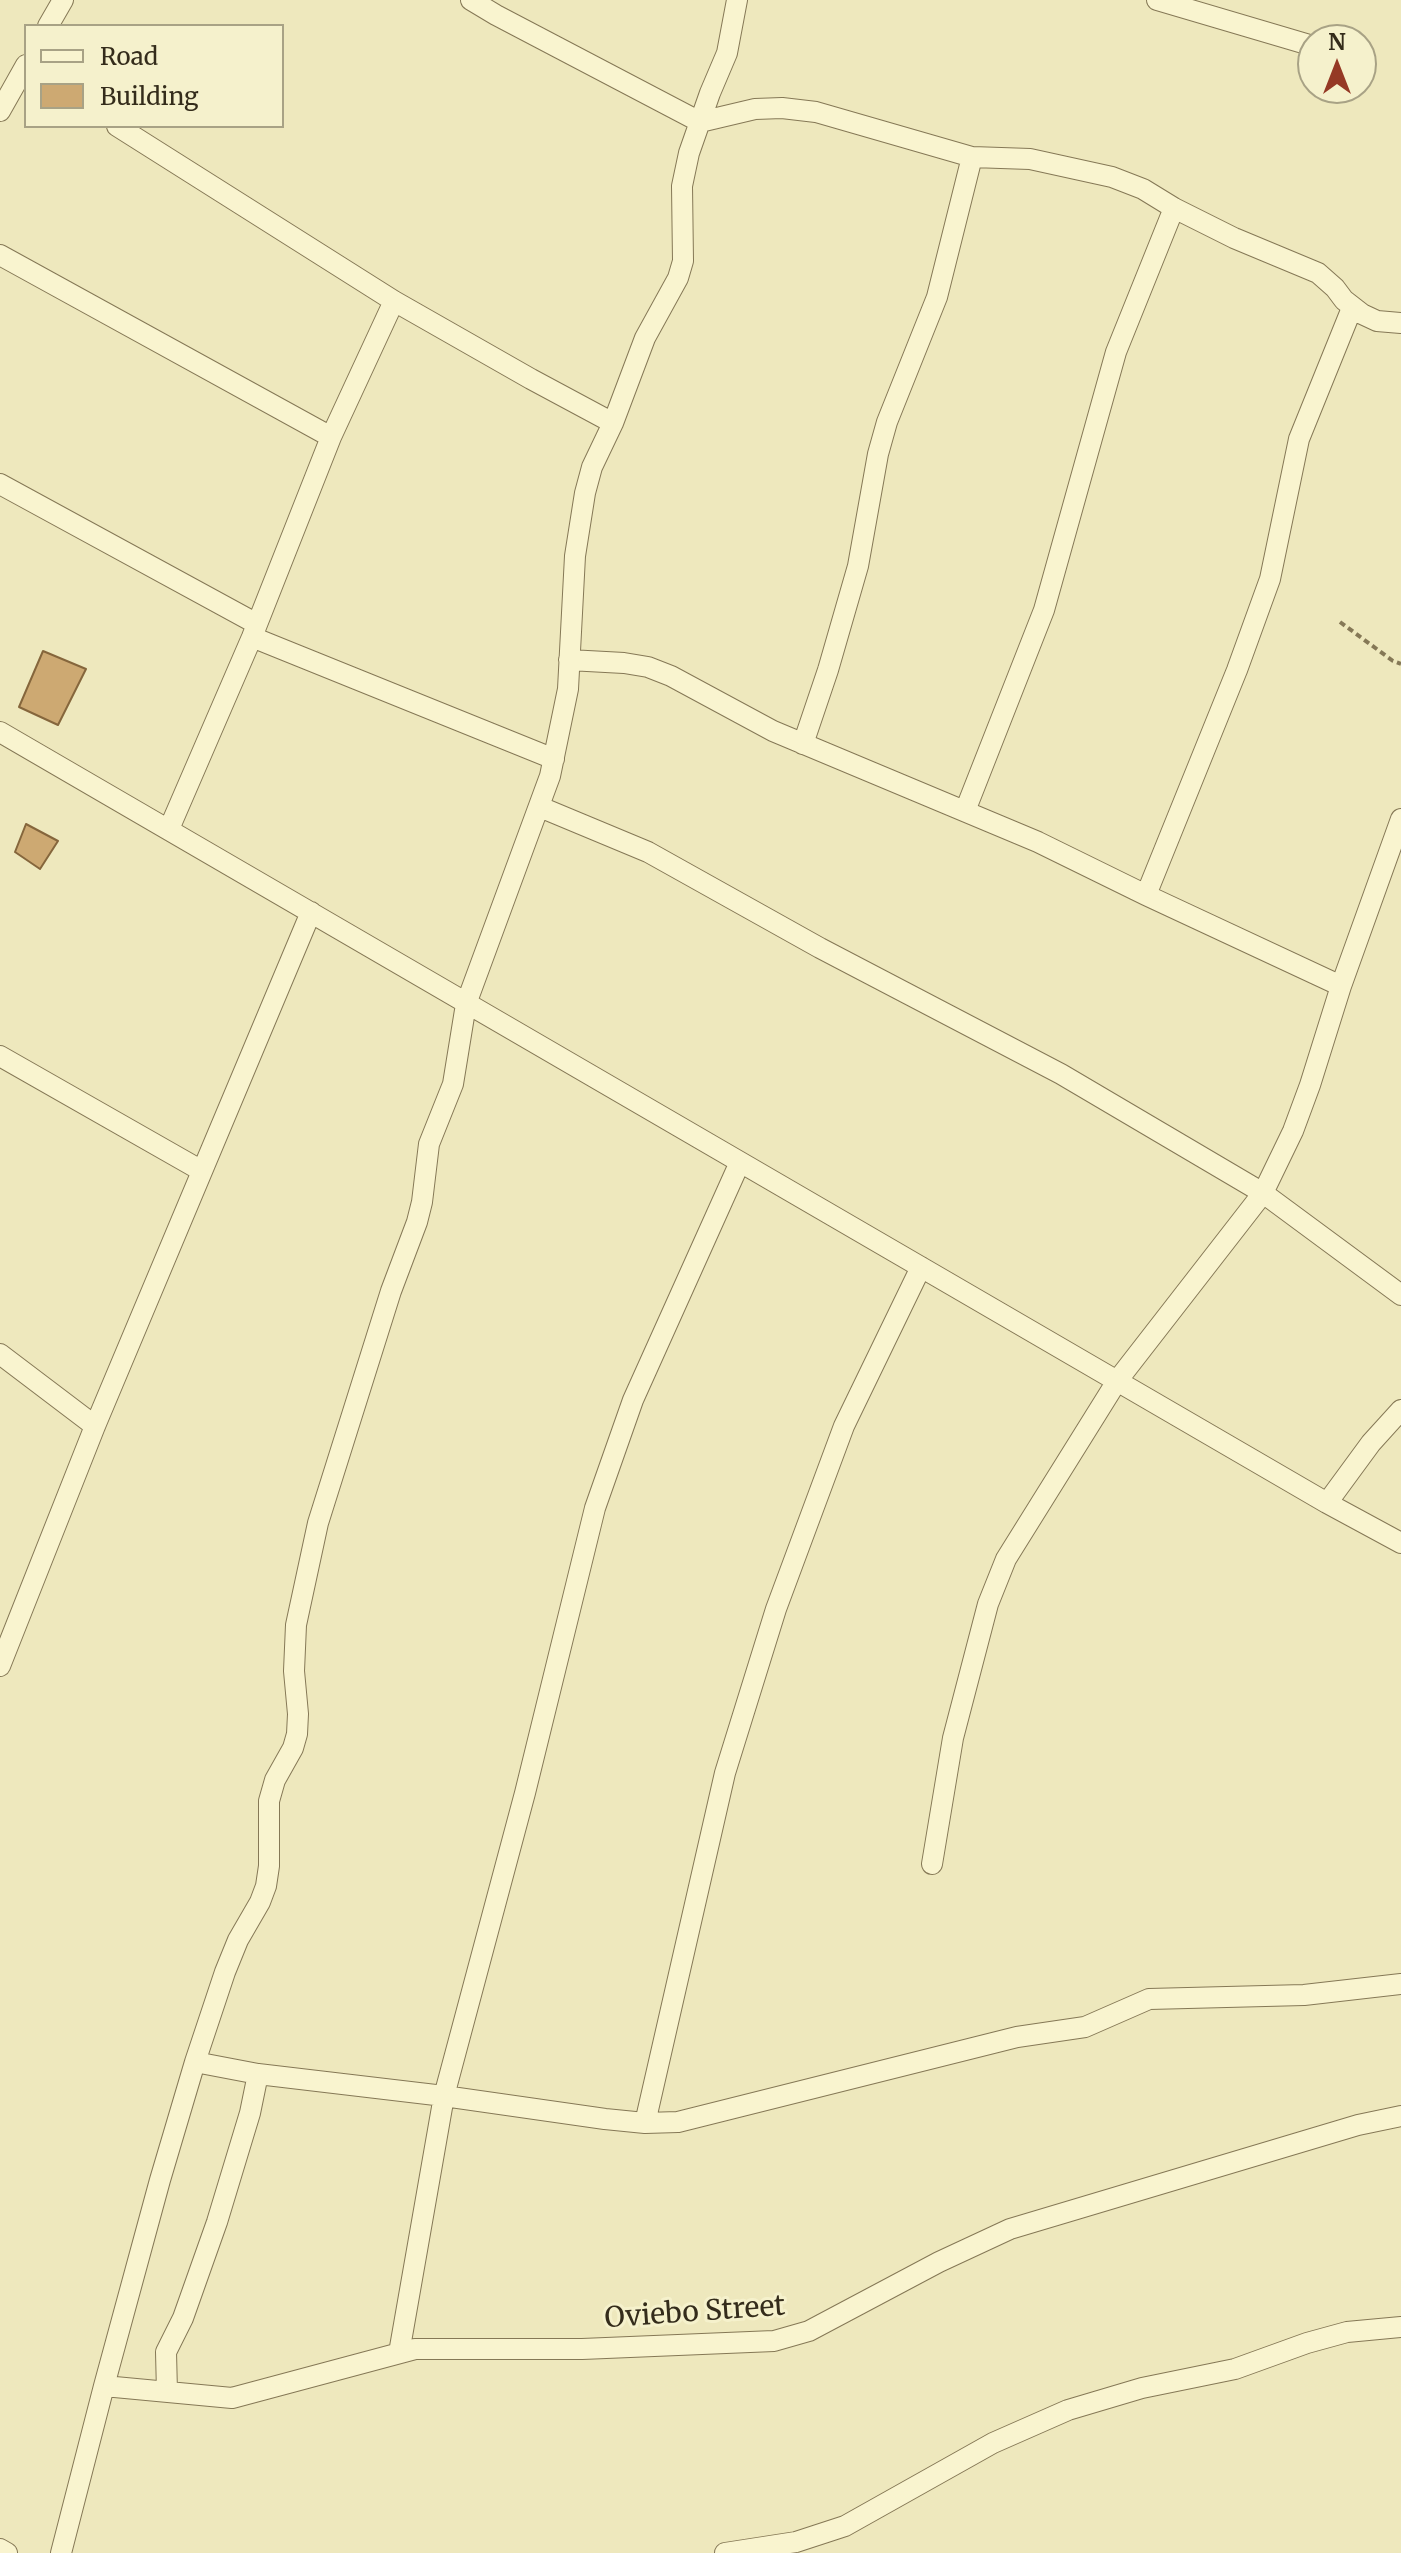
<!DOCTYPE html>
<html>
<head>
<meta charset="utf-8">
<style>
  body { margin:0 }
  #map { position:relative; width:1401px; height:2553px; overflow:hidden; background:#eee8bd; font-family:Merriweather,serif }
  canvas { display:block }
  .legend { position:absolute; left:24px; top:24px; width:260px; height:104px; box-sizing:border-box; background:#f5f1cc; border:2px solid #a8a285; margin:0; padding:10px 14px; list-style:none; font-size:24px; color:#342c1b }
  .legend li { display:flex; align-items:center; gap:16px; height:40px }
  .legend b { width:40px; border:2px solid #a8a285 }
  .north { position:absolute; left:1297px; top:24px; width:80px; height:80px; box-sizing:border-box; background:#f5f1cc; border:2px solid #a8a285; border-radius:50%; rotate:0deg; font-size:22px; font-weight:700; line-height:32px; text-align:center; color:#342c1b }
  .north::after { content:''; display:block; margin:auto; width:28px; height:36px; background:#953925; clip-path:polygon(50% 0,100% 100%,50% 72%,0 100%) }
</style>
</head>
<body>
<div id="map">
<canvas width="1401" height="2553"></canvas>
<ul class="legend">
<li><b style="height:10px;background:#f9f4cf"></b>Road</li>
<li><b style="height:22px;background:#cda972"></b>Building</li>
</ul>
<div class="north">N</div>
</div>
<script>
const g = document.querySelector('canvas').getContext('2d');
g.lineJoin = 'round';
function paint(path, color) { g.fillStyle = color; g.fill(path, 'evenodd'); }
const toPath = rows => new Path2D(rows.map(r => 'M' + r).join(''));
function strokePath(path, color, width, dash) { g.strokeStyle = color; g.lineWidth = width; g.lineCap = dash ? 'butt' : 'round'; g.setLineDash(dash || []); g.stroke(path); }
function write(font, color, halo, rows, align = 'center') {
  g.font = font + ' Merriweather,serif'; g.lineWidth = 6; g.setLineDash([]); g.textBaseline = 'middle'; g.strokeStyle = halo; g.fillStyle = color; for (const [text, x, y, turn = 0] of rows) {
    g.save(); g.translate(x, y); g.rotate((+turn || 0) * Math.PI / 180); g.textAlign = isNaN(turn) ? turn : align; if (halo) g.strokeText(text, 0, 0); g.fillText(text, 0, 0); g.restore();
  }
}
const building = toPath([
  [43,651,86,669,58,725,19,707,43,651],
  [26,824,58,841,40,869,15,852,26,824]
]);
paint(building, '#cda972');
strokePath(building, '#85663c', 2);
const minor = toPath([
  [471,0,496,15,700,122,755,109,782,108,816,112,972,157,1030,159,1112,177,1143,189,1174,208,1234,238,1318,273,1335,288,1344,300,1362,314,1377,321,1401,323],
  [1157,0,1313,46],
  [48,26,63,0],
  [0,111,26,65],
  [117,126,394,301,531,379,613,423],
  [0,255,331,437],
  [0,484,257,624],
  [252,637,554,759],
  [569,660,624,663,648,667,671,676,773,731,1038,842,1146,895,1341,986],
  [0,732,1327,1503,1401,1543],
  [803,744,828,670,858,566,878,454,887,422,937,297,972,157],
  [540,807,648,852,820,948,1061,1074,1263,1193,1401,1295],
  [965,811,1044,610,1116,352,1174,208],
  [169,829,252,637,331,437,394,301],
  [1146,895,1237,670,1270,579,1299,439,1352,308],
  [0,1056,202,1171],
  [0,1354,95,1426],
  [1327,1503,1371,1443,1401,1410],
  [0,1666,95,1426,311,912],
  [932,1864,953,1738,988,1604,1006,1559,1117,1381,1263,1193,1293,1131,1310,1085,1341,986,1401,819],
  [195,2062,258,2074,444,2096,605,2119,645,2123,678,2122,1017,2037,1085,2027,1149,1999,1304,1995,1401,1984],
  [645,2123,725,1773,776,1609,844,1426,921,1267],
  [399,2353,444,2096,525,1793,595,1508,633,1400,740,1162],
  [104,2386,232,2398,415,2349,582,2349,774,2341,809,2331,939,2262,1010,2229,1358,2125,1401,2116],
  [167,2392,166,2352,183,2318,217,2222,250,2113,258,2074],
  [0,2549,7,2553],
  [61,2553,104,2386,160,2180,195,2062,225,1972,238,1940,260,1902,266,1886,269,1866,269,1801,275,1780,293,1748,297,1734,298,1714,294,1671,296,1625,318,1523,391,1291,417,1222,422,1202,429,1144,453,1084,466,1004,550,776,568,689,575,556,585,493,592,467,613,423,645,338,678,278,683,261,682,186,689,153,710,93,727,53,737,0],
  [725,2553,796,2542,845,2526,993,2443,1068,2410,1142,2388,1235,2369,1307,2343,1347,2332,1401,2327]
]);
strokePath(minor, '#857856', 22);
strokePath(toPath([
  [1340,622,1393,661,1401,664]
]), '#857856', 4, [6, 4]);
strokePath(minor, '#f9f4cf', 20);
write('28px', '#342c1b', '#f5f1cc', [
  ["Oviebo Street",695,2313,-4]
]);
</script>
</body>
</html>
